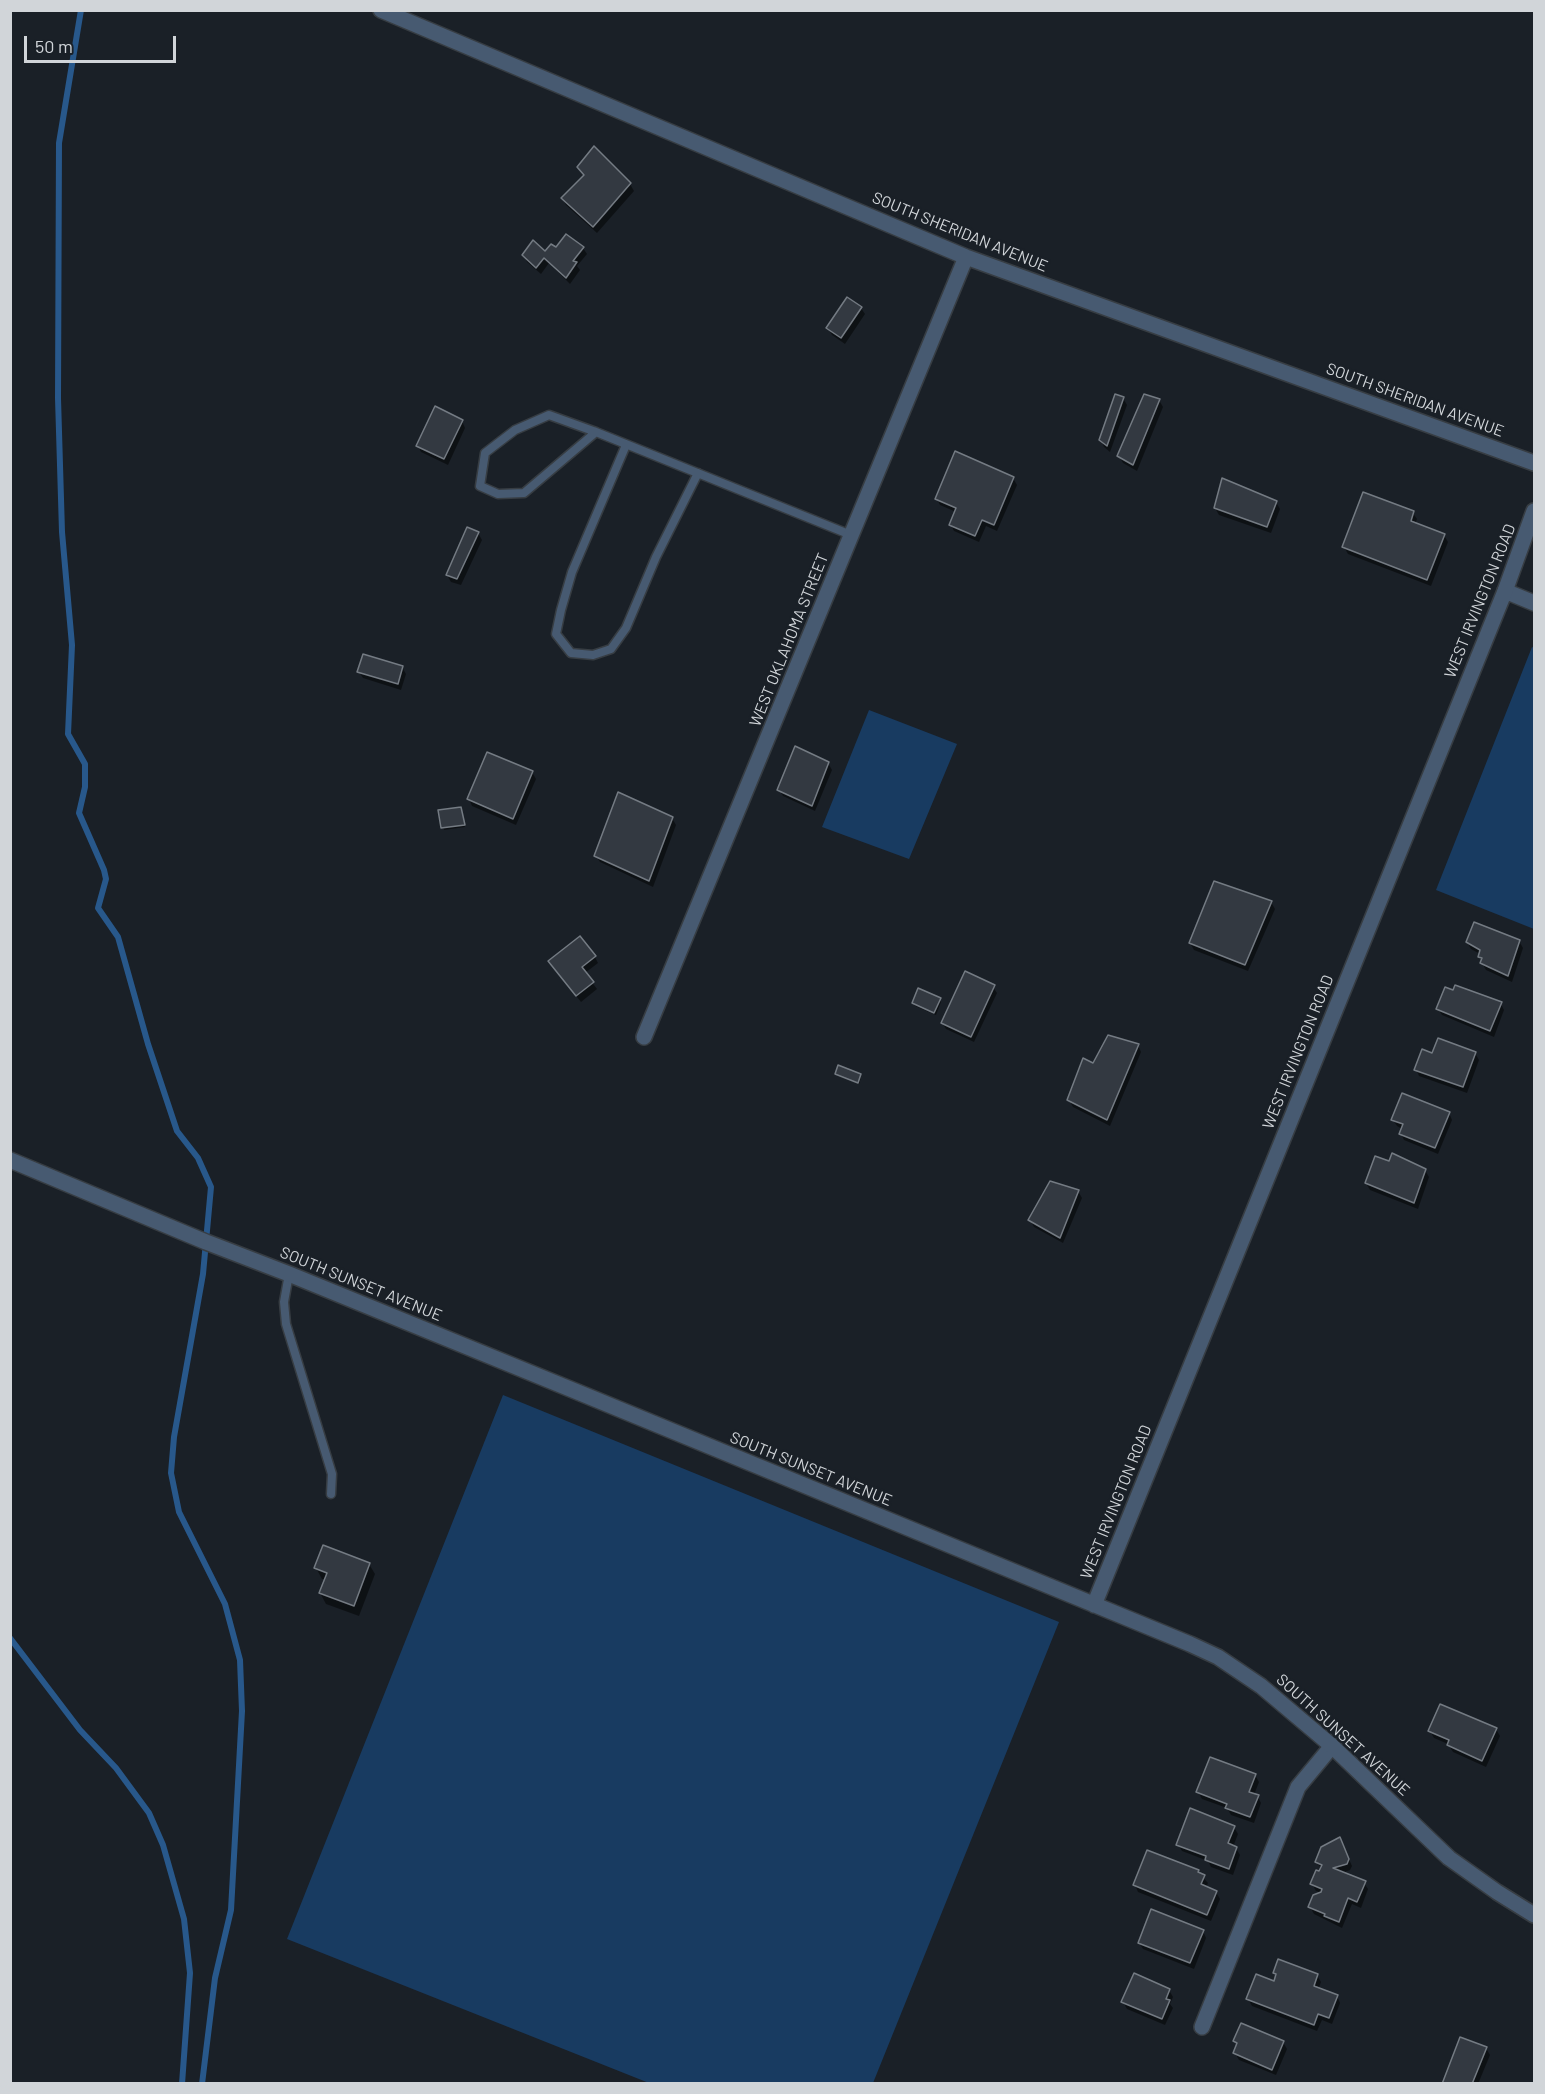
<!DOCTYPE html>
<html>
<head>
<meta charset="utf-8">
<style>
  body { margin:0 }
  #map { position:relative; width:1545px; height:2094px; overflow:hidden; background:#1a2027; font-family:Barlow,sans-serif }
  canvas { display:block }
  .frame { position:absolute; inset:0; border:12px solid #d1d5d9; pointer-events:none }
  .scale { position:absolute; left:24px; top:36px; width:152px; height:27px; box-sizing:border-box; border:3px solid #d1d5d9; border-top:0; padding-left:8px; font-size:18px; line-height:21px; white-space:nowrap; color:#d1d5d9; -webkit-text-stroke:4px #1a2027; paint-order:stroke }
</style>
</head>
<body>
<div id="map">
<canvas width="1545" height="2094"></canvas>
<div class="frame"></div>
<div class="scale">50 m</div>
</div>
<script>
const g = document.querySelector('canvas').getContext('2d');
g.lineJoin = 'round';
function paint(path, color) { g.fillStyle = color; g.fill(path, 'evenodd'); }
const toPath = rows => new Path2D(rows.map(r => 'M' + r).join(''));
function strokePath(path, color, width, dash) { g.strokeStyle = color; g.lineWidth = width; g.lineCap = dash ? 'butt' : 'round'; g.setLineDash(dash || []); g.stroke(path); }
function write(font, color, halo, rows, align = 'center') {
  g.font = font + ' Barlow,sans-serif'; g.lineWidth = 5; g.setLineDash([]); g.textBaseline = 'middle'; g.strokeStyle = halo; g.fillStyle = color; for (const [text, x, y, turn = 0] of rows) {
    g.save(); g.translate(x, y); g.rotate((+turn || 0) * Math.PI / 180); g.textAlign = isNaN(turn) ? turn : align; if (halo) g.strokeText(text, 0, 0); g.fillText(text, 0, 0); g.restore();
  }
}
paint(toPath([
  [1532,647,1534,648,1534,929,1436,890],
  [869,710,957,744,909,859,822,827],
  [503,1395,1059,1622,873,2083,649,2083,287,1939]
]), '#183b61');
paint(toPath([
  [594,149,630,184,634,191,597,233,566,205,562,198,585,176,579,167],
  [583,248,587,254,577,266,580,270,570,284,549,263,541,274,527,262,524,255,545,253,556,249],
  [861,308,865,314,845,344,832,335,828,328],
  [1144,395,1159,400,1163,407,1137,471,1123,463,1119,456],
  [1123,398,1127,405,1110,452,1104,447,1101,440],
  [462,421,465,428,448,465,421,452,418,446],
  [956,453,1013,478,1017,485,997,531,986,526,979,542,954,531,951,525,956,512,940,505,937,499],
  [1276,502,1280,509,1271,533,1219,515,1215,508],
  [1413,513,1417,519,1415,524,1444,535,1448,542,1431,586,1348,554,1344,547],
  [478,533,482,540,461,585,451,582,447,575],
  [402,667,406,674,401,690,363,678,359,672],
  [828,763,832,770,815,811,783,796,779,789],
  [532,772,536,779,516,825,472,806,469,799],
  [462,812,465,827,444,830,443,827],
  [672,818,676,825,653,887,600,862,596,856],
  [1271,902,1275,909,1248,971,1194,950,1190,943],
  [1519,941,1523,948,1512,982,1486,970,1482,963,1480,954,1471,949,1467,942],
  [595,957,598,963,585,973,597,989,581,1002,554,968],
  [993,987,997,993,974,1042,946,1029,942,1023],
  [940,999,941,1002,936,1015,915,1006,913,1003],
  [1501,1004,1504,1010,1494,1037,1442,1015,1438,1009],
  [1138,1045,1141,1052,1110,1126,1073,1107,1069,1100],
  [1475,1053,1479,1060,1467,1093,1419,1076,1416,1069,1433,1055],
  [836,1074,860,1076,861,1078,859,1084,838,1076],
  [1449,1113,1452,1120,1438,1154,1404,1140,1401,1134,1402,1129,1397,1126,1393,1120],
  [1390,1163,1425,1170,1429,1177,1418,1209,1370,1190,1366,1183],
  [1078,1191,1082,1198,1063,1243,1034,1227,1030,1220],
  [369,1564,375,1574,359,1616,326,1604,320,1593,326,1580,322,1579,316,1568],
  [1496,1729,1500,1736,1486,1767,1453,1752,1448,1744,1434,1738,1430,1731],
  [1255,1775,1259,1782,1254,1795,1258,1797,1261,1803,1254,1823,1231,1815,1227,1808,1202,1799,1198,1792],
  [1234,1827,1238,1834,1233,1847,1236,1848,1240,1855,1233,1875,1211,1867,1208,1861,1182,1851,1178,1845],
  [1340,1839,1352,1866,1350,1870,1342,1873,1364,1883,1368,1889,1361,1908,1352,1904,1342,1928,1314,1914,1310,1907,1322,1893,1316,1891,1312,1884,1322,1869,1316,1862],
  [1198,1872,1208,1883,1206,1888,1216,1892,1220,1899,1211,1921,1138,1892,1135,1885],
  [1203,1931,1206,1938,1194,1969,1143,1949,1139,1943],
  [1274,1973,1317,1975,1321,1982,1318,1990,1337,1996,1340,2003,1332,2024,1322,2020,1317,2031,1252,2006,1248,1999,1275,1983,1277,1977],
  [1169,1990,1173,1997,1170,2004,1173,2008,1165,2025,1127,2009,1123,2002],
  [1235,2041,1283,2042,1287,2049,1276,2075,1239,2060,1235,2053,1238,2046],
  [1486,2048,1490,2055,1478,2084,1443,2084]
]), '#0007');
strokePath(toPath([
  [81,10,59,143,58,398,62,532,72,645,68,734,85,764,85,787,79,813,104,870,106,879,98,908,118,937,148,1044,177,1131,198,1158,211,1187,203,1274,174,1437,171,1473,179,1512,225,1604,240,1660,242,1711,231,1910,215,1978,202,2084],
  [10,1638,80,1730,116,1768,149,1813,163,1845,184,1919,190,1973,182,2084]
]), '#28588b', 6);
const building = toPath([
  [594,146,631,183,593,227,561,198,584,175,577,167,594,146],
  [566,234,584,247,573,261,577,262,566,278,544,258,536,268,522,255,533,240,545,251,551,244,556,247,566,234],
  [847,297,862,307,841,338,826,328,847,297],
  [1115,394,1124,397,1107,446,1099,440,1115,394],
  [1144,394,1160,399,1133,465,1117,456,1144,394],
  [435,406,463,420,444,459,416,446,435,406],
  [955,451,1014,477,994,525,982,520,975,536,949,525,956,508,935,499,955,451],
  [1222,478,1277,501,1267,527,1214,508,1222,478],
  [1363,492,1414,511,1411,521,1445,534,1427,580,1342,547,1363,492],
  [467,527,479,532,457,579,446,575,467,527],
  [363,654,403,666,398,684,357,672,363,654],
  [795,746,829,762,812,806,777,790,795,746],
  [487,752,533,771,513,819,467,799,487,752],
  [618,792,673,817,649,881,594,856,618,792],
  [461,807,465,825,441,828,438,810,461,807],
  [1214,881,1272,901,1245,965,1189,943,1214,881],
  [1474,922,1520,940,1508,976,1480,963,1482,958,1478,957,1480,950,1466,942,1474,922],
  [580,936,596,956,582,967,594,982,576,996,548,961,580,936],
  [965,971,995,985,971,1037,941,1023,965,971],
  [1455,985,1502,1002,1490,1031,1436,1009,1445,987,1453,990,1455,985],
  [918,988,941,998,934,1013,912,1003,918,988],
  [1108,1035,1139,1044,1107,1120,1067,1100,1083,1058,1093,1063,1108,1035],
  [1438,1038,1476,1052,1463,1087,1414,1070,1422,1049,1432,1053,1438,1038],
  [838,1065,861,1074,858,1083,835,1074,838,1065],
  [1402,1093,1450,1112,1435,1148,1399,1134,1403,1124,1391,1120,1402,1093],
  [1392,1153,1426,1169,1414,1203,1365,1183,1375,1156,1389,1161,1392,1153],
  [1050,1181,1079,1190,1060,1238,1028,1220,1050,1181],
  [323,1545,370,1563,354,1606,319,1593,327,1573,314,1568,323,1545],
  [1440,1704,1497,1728,1482,1761,1447,1745,1449,1740,1428,1731,1440,1704],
  [1210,1757,1256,1774,1249,1792,1259,1795,1250,1817,1225,1808,1227,1804,1196,1792,1210,1757],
  [1190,1808,1235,1826,1228,1843,1237,1847,1229,1869,1205,1860,1206,1856,1176,1845,1190,1808],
  [1340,1837,1349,1859,1347,1864,1333,1868,1366,1881,1357,1902,1348,1898,1339,1922,1324,1916,1325,1914,1308,1907,1313,1895,1321,1892,1322,1889,1310,1884,1316,1870,1319,1871,1322,1865,1315,1862,1321,1847,1340,1837],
  [1147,1850,1199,1870,1198,1872,1205,1875,1201,1884,1217,1891,1207,1915,1133,1885,1147,1850],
  [1151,1909,1204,1930,1190,1963,1138,1943,1151,1909],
  [1278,1959,1318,1974,1314,1986,1338,1995,1329,2018,1318,2014,1314,2025,1246,1999,1256,1974,1274,1981,1276,1974,1273,1973,1278,1959],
  [1134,1973,1170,1989,1166,1999,1170,2000,1162,2019,1121,2002,1134,1973],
  [1241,2023,1284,2041,1272,2070,1233,2053,1237,2043,1233,2041,1241,2023],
  [1460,2037,1487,2047,1472,2084,1442,2084,1460,2037]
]);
paint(building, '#333941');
strokePath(building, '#747b83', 1.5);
const service = toPath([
  [596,432,524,493,498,494,480,486,485,453,515,430,549,415,596,432,851,535],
  [626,445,572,572,561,610,556,634,571,653,593,655,611,649,626,628,656,557,698,473],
  [289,1274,284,1302,286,1324,332,1474,331,1494]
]);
const minor = toPath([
  [381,10,966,257,1534,463],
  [1505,591,1534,603],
  [644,1037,966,257],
  [1202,2027,1298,1787,1332,1746]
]);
const tertiary = toPath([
  [10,1160,206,1242,289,1274,580,1393,1190,1644,1218,1657,1261,1686,1332,1746,1449,1858,1497,1892,1534,1915],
  [1094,1605,1505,591,1534,511]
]);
strokePath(service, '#373d43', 11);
strokePath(minor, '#373d43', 18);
strokePath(tertiary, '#373d43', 18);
strokePath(service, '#475a71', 8);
strokePath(minor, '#475a71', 15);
strokePath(tertiary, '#475a71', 15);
write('16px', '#d1d5d9', '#1a2027', [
  ["SOUTH SHERIDAN AVENUE",960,232,22],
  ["SOUTH SHERIDAN AVENUE",1415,400,20],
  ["WEST IRVINGTON ROAD",1480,601,-68],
  ["WEST OKLAHOMA STREET",789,640,-68],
  ["WEST IRVINGTON ROAD",1298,1052,-68],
  ["SOUTH SUNSET AVENUE",361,1284,22],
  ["SOUTH SUNSET AVENUE",811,1469,22],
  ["WEST IRVINGTON ROAD",1116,1502,-68],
  ["SOUTH SUNSET AVENUE",1343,1735,42]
]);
</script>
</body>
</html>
